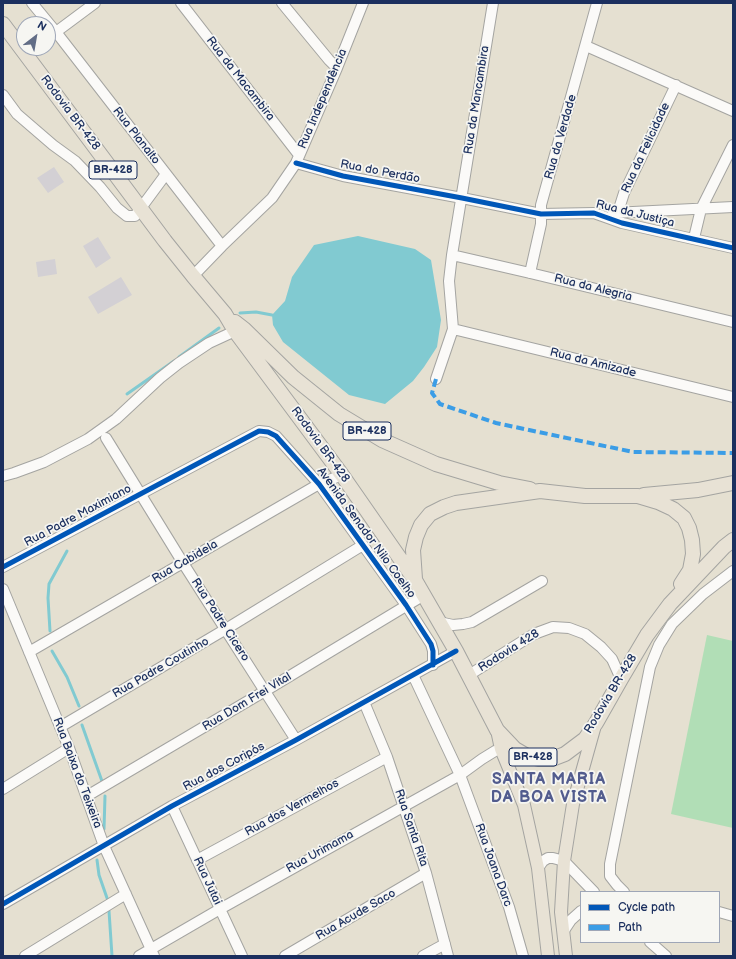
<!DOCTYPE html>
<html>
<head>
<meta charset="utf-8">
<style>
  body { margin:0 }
  #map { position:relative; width:736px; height:959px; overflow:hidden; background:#e5e0d1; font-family:"Balsamiq Sans",sans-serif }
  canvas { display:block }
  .frame { position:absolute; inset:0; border:4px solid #1b2f5e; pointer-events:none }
  .legend { position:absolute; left:580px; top:891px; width:140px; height:52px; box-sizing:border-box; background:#f6f6f2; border:1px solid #9ea6b7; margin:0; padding:5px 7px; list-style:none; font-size:12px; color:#1b2f5e }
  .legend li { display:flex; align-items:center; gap:8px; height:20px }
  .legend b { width:20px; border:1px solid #9ea6b7 }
  .north { position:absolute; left:16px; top:16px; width:40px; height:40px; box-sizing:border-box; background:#f6f6f2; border:1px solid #9ea6b7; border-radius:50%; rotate:31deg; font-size:11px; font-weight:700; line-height:16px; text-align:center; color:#1b2f5e }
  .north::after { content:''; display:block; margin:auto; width:14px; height:18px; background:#626d86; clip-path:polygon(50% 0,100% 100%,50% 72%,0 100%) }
</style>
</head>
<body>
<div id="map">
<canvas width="736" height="959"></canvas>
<div class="frame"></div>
<ul class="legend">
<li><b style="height:5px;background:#0057b8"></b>Cycle path</li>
<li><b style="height:5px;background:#3b9de6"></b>Path</li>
</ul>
<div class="north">N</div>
</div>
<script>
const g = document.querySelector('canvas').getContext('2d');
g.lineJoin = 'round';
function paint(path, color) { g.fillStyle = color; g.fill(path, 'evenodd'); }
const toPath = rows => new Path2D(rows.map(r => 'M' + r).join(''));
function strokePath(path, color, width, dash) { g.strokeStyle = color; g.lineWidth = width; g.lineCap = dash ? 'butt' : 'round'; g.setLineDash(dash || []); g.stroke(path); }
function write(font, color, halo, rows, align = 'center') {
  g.font = font + ' "Balsamiq Sans",sans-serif'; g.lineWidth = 3.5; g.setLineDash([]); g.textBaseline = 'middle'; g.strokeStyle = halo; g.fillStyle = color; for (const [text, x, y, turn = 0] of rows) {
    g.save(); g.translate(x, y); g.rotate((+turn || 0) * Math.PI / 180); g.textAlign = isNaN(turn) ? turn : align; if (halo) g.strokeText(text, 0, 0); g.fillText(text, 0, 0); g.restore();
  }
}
paint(toPath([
  [707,635,733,641,733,828,671,814]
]), '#b1deb6');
paint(toPath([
  [358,236,415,249,431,260,441,320,437,347,424,367,413,381,385,404,349,395,283,342,273,325,272,315,285,301,292,277,314,245]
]), '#81cad1');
strokePath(toPath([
  [240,313,256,312,272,315],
  [179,357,219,328],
  [127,394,174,361],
  [50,631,48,598,49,584,67,551],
  [52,651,67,677,79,706],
  [82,725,103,784],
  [104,829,105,796],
  [97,860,99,875,107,898],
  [109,911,112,956]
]), '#81cad1', 3);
paint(toPath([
  [54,167,64,182,48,193,37,178],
  [98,237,111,258,96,268,83,246],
  [55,259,57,274,38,277,36,262],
  [121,277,132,295,98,314,88,297]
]), '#d3d0d4');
const minor = toPath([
  [32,3,56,32,95,3],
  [181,3,299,155],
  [282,3,329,60,337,68],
  [48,35,56,32,222,246],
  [586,46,733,111],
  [3,95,17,114,53,145,75,161,100,187,117,208,127,216,135,216,166,174],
  [296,163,343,176,462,198,541,214,594,213,622,223,733,248],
  [618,212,624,193,676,85],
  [613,213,733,207],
  [694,238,701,209,733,145],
  [452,255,530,273,733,322],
  [530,273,541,224,541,205,597,3],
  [193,276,222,246,272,198,296,163,337,68,363,3],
  [453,329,733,397],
  [436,379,453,329,449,281,452,255,493,3],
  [106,438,183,563,296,740],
  [3,476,14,473,44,462,88,439,116,419,160,378,179,363,209,343,235,331],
  [3,567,259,431,268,432,276,436,319,484,406,605,431,644,433,651,433,665],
  [3,589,69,748,104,846,154,956],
  [439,622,453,625,463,624,472,622,542,581],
  [29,652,319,484,342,475],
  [413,675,460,775,509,907,523,956],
  [469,675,534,634,553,627,569,628,585,634,601,647,612,659,621,679],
  [364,702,387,757,426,873,448,956],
  [60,727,226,629,363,545],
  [3,789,69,748],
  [87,796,265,691,424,595],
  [172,806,242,956],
  [197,860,387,757],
  [538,868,543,861,548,858,553,858,564,861,594,892],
  [624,892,617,885,610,876,610,864,650,667,659,645,672,624,703,594,733,571],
  [3,904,172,806,296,740,456,651],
  [719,912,733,916],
  [563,932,571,920,581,911],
  [650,942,666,956],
  [25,956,126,894],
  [139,956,220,909,460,775,482,759,495,751,501,749],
  [285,956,426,873],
  [423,956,445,944]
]);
const major = toPath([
  [497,730,501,749,524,805,538,868,548,956],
  [566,956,561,912,564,861,573,804,594,729]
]);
const highway = toPath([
  [3,24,165,241,193,276,225,314,235,331,342,475,415,580,456,651,497,730,515,749,527,756,539,759,552,759,565,754,585,739,596,723,621,679,647,635,670,604,724,547,733,540],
  [235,322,244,329,293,377,339,414,382,440,436,464,499,483,530,489],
  [644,495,698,490,733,483],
  [415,579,413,550,416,537,421,525,430,514,444,507,456,503,540,491,585,496,638,496,658,502,673,509,684,518,689,528,692,540,693,554,690,570,681,584]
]);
strokePath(minor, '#a4a4a1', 12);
strokePath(major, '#a4a4a1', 14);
strokePath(highway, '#a4a4a1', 16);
strokePath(minor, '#fbfaf8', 10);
strokePath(major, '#e8e2d5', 12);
strokePath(highway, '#e8e2d5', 14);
strokePath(toPath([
  [436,379,432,393,440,404,496,423,633,452,733,453]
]), '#3b9de6', 4, [8, 4]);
strokePath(toPath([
  [296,163,343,176,462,198,541,214,594,213,622,223,733,248],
  [3,567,259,431,268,432,276,436,319,484,406,605,431,644,433,651,433,665],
  [3,904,172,806,296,740,456,651]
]), '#0057b8', 5);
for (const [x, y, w] of [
  [113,170,48],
  [367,431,48],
  [533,757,48]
]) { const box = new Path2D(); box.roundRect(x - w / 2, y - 9, w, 18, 3); g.fillStyle = '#f6f6f2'; g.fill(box); strokePath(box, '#1b2f5e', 1); }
write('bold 11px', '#1b2f5e', null, [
  ["BR-428",113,170],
  ["BR-428",367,431],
  ["BR-428",533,757]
]);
write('12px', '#1b2f5e', '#f6f6f2', [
  ["Rua da Macambira",240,79,52],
  ["Rua Independência",323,99,-67],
  ["Rua da Mancambira",477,100,-81],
  ["Rodovia BR-428",70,113,53],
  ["Rua Planalto",136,136,52],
  ["Rua da Verdade",561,137,-74],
  ["Rua da Felicidade",646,148,-65],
  ["Rua do Perdão",380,172,11],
  ["Rua da Justiça",635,214,14],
  ["Rua da Alegria",593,288,14],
  ["Rua da Amizade",593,363,14],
  ["Rodovia BR-428",320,445,54],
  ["Rua Padre Maximiano",78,516,-28],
  ["Avenida Senador Nilo Coelho",366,533,54],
  ["Rua Cabidela",185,562,-30],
  ["Rua Padre Cicero",220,620,57],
  ["Rodovia 428",509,651,-32],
  ["Rua Padre Coutinho",161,668,-30],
  ["Rodovia BR-428",611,694,-59],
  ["Rua Dom Frei Vital",247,702,-31],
  ["Rua dos Coripós",224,767,-28],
  ["Rua Baixa do Teixeira",77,773,69],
  ["Rua dos Vermelhos",292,808,-29],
  ["Rua Santa Rita",411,828,71],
  ["Rua Urimama",320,852,-29],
  ["Rua Joana Darc",493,865,70],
  ["Rua Jutai",207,881,65],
  ["Rua Acude Saco",356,915,-30]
]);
g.letterSpacing = '1px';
write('bold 16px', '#525c8e', '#f6f6f2', [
  ["SANTA MARIA",549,780],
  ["DA BOA VISTA",549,798]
]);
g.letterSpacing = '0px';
</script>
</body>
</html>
